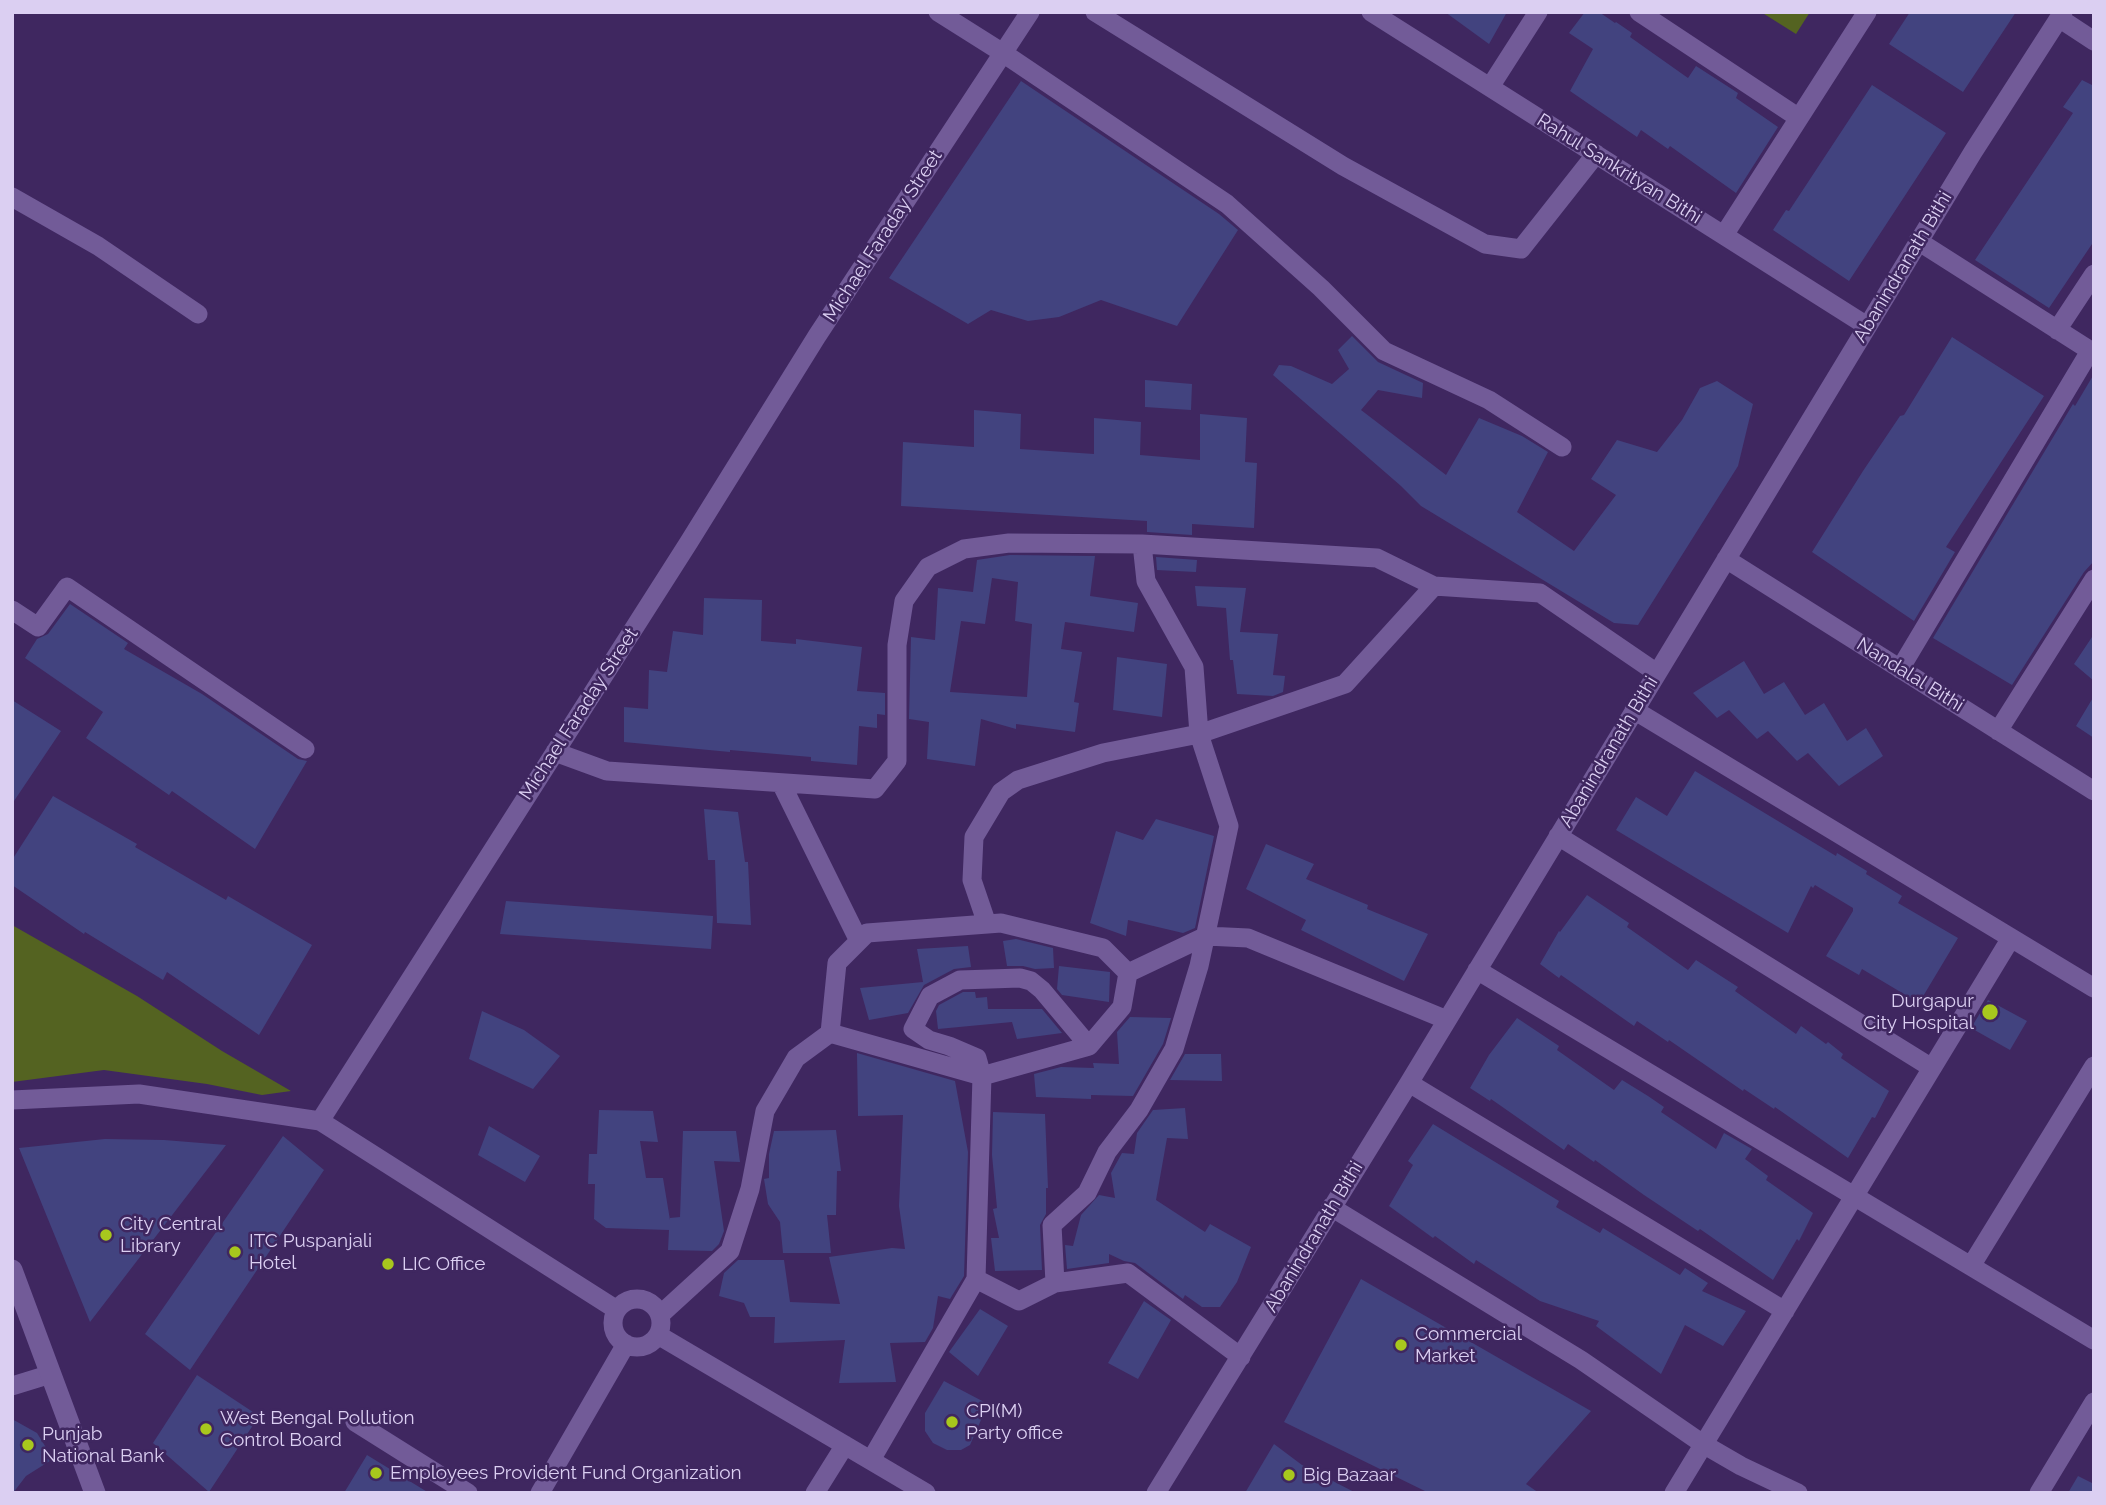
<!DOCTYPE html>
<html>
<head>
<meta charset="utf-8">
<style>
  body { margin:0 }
  #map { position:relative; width:2106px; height:1505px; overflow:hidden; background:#3f2760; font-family:Raleway,sans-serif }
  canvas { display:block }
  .frame { position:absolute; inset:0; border:14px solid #dbcff2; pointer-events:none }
</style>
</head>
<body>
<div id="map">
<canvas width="2106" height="1505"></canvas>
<div class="frame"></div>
</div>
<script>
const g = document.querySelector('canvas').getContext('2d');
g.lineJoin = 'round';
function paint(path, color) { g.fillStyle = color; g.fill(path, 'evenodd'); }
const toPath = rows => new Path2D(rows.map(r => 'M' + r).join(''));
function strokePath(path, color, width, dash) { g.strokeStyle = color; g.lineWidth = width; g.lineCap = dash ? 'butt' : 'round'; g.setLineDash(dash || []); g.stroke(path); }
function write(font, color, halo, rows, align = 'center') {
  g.font = font + ' Raleway,sans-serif'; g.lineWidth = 5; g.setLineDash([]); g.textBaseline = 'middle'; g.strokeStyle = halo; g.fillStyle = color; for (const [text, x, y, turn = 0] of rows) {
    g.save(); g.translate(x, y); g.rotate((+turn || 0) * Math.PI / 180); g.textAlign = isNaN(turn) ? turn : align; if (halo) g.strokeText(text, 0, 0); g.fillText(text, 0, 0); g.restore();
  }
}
paint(toPath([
  [1761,12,1810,12,1796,34],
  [12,925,137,996,222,1051,291,1091,262,1095,207,1084,104,1070,12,1082]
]), '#546321');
paint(toPath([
  [1445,12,1507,12,1489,44],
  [1585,12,1599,12,1615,23,1616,22,1632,33,1630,37,1688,78,1696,66,1738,93,1736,98,1778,127,1736,193,1670,146,1668,149,1641,130,1637,137,1570,91,1593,49,1569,33],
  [1910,12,2016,12,1963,92,1889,44],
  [2082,80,2094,86,2094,241,2049,308,1975,260,2073,113,2063,107],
  [1021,81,1219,214,1238,230,1177,326,1101,300,1059,317,1028,321,991,310,968,324,889,278],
  [1872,85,1946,133,1849,281,1773,230,1786,210,1789,211],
  [1352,336,1378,362,1423,383,1422,398,1378,390,1361,410,1446,475,1479,418,1522,436,1548,452,1517,512,1574,551,1616,495,1591,479,1617,440,1657,452,1682,420,1700,388,1717,381,1753,404,1738,466,1638,625,1614,623,1421,506,1401,486,1273,375,1279,365,1291,366,1332,384,1349,369,1338,350],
  [1952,337,2044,396,1946,547,1955,552,1914,621,1812,552,1863,471,1900,416,1904,415],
  [2094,374,2094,561,2084,572,2012,685,1933,638,2073,404,2075,406],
  [1145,380,1192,384,1191,410,1145,407],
  [974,410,1021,414,1020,449,1094,454,1094,418,1141,422,1140,455,1200,460,1200,414,1247,418,1245,462,1257,463,1254,528,1192,524,1192,535,1147,532,1147,521,901,506,903,442,974,447],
  [1010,555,1095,556,1090,596,1138,603,1134,632,1065,622,1061,649,1082,652,1074,702,1079,703,1075,732,1016,724,1016,729,981,719,975,766,927,759,929,722,909,719,911,637,935,640,938,588,973,592,977,560],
  [992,578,1018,582,1015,621,1032,624,1027,697,950,692,961,621,985,624],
  [1156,557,1197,560,1196,572,1157,570],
  [1195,586,1246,588,1240,632,1278,634,1273,675,1285,676,1283,692,1273,696,1237,694,1233,660,1230,660,1226,608,1197,606],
  [704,598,762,600,761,641,796,644,796,639,862,647,857,691,885,693,885,715,877,714,877,728,859,726,857,765,811,761,811,757,730,750,730,752,624,742,624,707,648,709,649,670,667,672,673,631,703,635],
  [70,604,128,643,124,649,202,694,298,759,307,761,255,849,172,791,169,795,86,738,103,712,25,658,37,639,48,634],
  [2094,634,2094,681,2074,664],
  [1117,657,1167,664,1162,717,1113,710],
  [1744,661,1764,694,1784,682,1805,715,1824,703,1847,741,1866,728,1883,756,1839,786,1808,753,1797,761,1768,731,1757,739,1729,710,1717,718,1693,693],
  [2094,696,2094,738,2076,726],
  [12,700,61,731,12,804],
  [1695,771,1836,856,1837,853,1867,871,1866,874,1902,896,1898,903,1958,938,1919,1003,1862,969,1859,975,1826,956,1853,911,1853,908,1815,885,1813,888,1811,886,1788,933,1616,830,1636,797,1667,816],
  [53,796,137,844,135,847,226,900,228,896,312,945,259,1035,167,972,163,980,85,932,84,934,12,885,12,860],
  [704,809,738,812,745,862,748,862,751,925,717,923,715,860,708,860],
  [1156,819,1214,836,1195,928,1183,933,1128,920,1126,936,1090,923,1116,831,1143,840],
  [1266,844,1314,864,1306,879,1368,905,1367,909,1428,934,1404,981,1301,930,1306,920,1246,889],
  [1587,895,1629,923,1627,927,1688,970,1696,960,1738,987,1735,991,1796,1034,1801,1026,1826,1044,1828,1042,1843,1054,1841,1058,1889,1091,1875,1118,1872,1117,1848,1158,1775,1107,1774,1109,1744,1089,1743,1091,1669,1040,1668,1042,1637,1021,1634,1026,1561,975,1559,978,1540,964,1559,931,1560,932],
  [506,901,713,916,711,949,500,934],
  [1016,939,1053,948,1054,968,1035,969,1023,966,1007,966,1003,941],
  [968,946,971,967,954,969,924,985,908,1013,869,1020,860,988,923,982,917,949],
  [1059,966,1110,972,1109,1002,1062,995,1057,989],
  [963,992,975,992,976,998,987,997,988,1009,1042,1009,1062,1033,1017,1039,1012,1022,938,1029,936,1011,939,1005],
  [1988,1000,2027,1021,2010,1050,1971,1028],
  [482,1011,524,1030,560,1056,533,1089,469,1059],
  [1130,1017,1171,1018,1163,1044,1133,1096,1091,1095,1091,1099,1036,1097,1034,1074,1061,1067,1094,1068,1093,1063,1119,1064,1117,1032],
  [1517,1018,1559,1046,1557,1050,1614,1090,1622,1080,1648,1096,1664,1107,1661,1112,1716,1149,1724,1133,1752,1149,1745,1159,1768,1176,1766,1180,1813,1213,1799,1241,1797,1239,1773,1280,1700,1229,1698,1231,1644,1195,1595,1160,1594,1162,1568,1144,1564,1150,1491,1099,1490,1101,1470,1088,1489,1055],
  [857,1053,955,1081,968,1152,964,1276,950,1299,938,1296,933,1328,925,1342,890,1343,896,1382,839,1383,845,1340,774,1343,775,1317,750,1317,744,1303,719,1296,724,1273,738,1260,784,1260,790,1302,840,1304,829,1257,892,1248,905,1249,899,1206,903,1115,858,1116],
  [1185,1054,1221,1054,1222,1081,1170,1080],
  [1185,1108,1188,1139,1167,1138,1156,1200,1205,1232,1210,1224,1251,1247,1237,1282,1220,1307,1202,1307,1185,1295,1183,1299,1135,1263,1124,1261,1109,1254,1109,1263,1067,1269,1065,1245,1073,1246,1081,1215,1099,1195,1115,1198,1111,1173,1122,1153,1134,1154,1137,1133,1153,1110],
  [599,1110,653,1111,658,1142,640,1141,646,1178,663,1178,670,1220,670,1218,680,1217,683,1131,736,1131,740,1162,714,1161,724,1231,719,1244,712,1251,668,1250,669,1230,606,1228,594,1219,595,1184,588,1184,589,1154,597,1154],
  [993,1112,1045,1114,1048,1188,1046,1188,1046,1214,1040,1225,1042,1270,995,1271,991,1238,999,1238,993,1209,997,1208,992,1155],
  [1433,1124,1559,1201,1556,1207,1600,1233,1603,1228,1680,1275,1685,1268,1708,1283,1702,1291,1746,1311,1723,1346,1685,1325,1661,1374,1596,1326,1599,1321,1540,1301,1476,1260,1474,1264,1435,1236,1433,1238,1389,1206,1413,1165,1408,1161],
  [489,1126,540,1156,525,1182,478,1155],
  [836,1130,841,1171,837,1171,836,1215,827,1215,831,1253,783,1253,780,1222,768,1204,764,1179,769,1178,769,1154,774,1131],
  [283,1136,324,1170,190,1370,145,1334],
  [105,1139,164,1140,226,1145,90,1322,19,1148],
  [1361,1279,1591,1411,1526,1484,1539,1493,1429,1493,1284,1422],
  [1144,1301,1171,1320,1138,1379,1108,1363],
  [980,1309,1008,1326,978,1376,949,1352],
  [197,1375,259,1416,209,1492,153,1443],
  [944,1381,988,1404,970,1445,961,1450,947,1450,933,1443,925,1431,925,1413],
  [12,1419,37,1433,53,1459,26,1476,13,1493],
  [1274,1444,1302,1465,1356,1493,1245,1493],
  [367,1455,429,1493,344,1493],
  [2078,1476,2094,1484,2094,1493,2068,1493]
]), '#42437f');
strokePath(toPath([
  [938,12,1003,53,1227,204,1321,288,1384,351,1489,400,1562,447],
  [1095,12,1343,166,1485,244,1521,249,1596,154],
  [1371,12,1867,326],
  [1639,12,1799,118],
  [2059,18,2094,41],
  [1490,87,1538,12],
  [12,197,98,246,198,314],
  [1724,235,1867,12],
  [1918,241,2094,353],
  [2057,330,2094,274],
  [1142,544,1377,558,1434,586,1540,593,1657,673],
  [1726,559,2094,791],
  [12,610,38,627,67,587,305,749],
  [1900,669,2090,351],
  [1634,710,2094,988],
  [1998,731,2094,579],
  [555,752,607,771,875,789,897,761,897,645,904,601,928,567,964,549,1009,543,1142,544,1146,581,1194,667,1199,734,1229,826,1199,966,1174,1049,1139,1110,1107,1152,1087,1193,1052,1225,1055,1283],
  [781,783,859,941],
  [1558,836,1932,1068],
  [987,924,972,880,974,837,1001,792,1018,780,1103,753,1199,734,1345,684,1434,586],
  [1477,970,2094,1340],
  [1128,973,1206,936,1248,938,1447,1020],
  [1409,1083,1785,1311],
  [12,1100,139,1094,320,1121],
  [1331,1207,1581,1360,1703,1444,1741,1466,1798,1493],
  [1971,1266,2094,1066],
  [976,1279,1019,1301,1055,1283,1128,1273,1241,1357],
  '613 1323a24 24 0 1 1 48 0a24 24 0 1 1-48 0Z',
  [617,1310,320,1121,689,542,817,336,1030,12],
  [660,1315,730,1251,750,1189,765,1111,796,1058,830,1033,837,963,867,933,1001,923,1103,948,1128,973,1122,1007,1089,1046,982,1076,830,1033],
  [658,1335,926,1493],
  [12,1386,51,1374],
  [355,1422,468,1493],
  [871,1460,976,1279,982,1076,977,1058,949,1046,929,1040,913,1029,930,996,960,980,1020,978,1031,981,1042,990,1089,1046],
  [540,1493,626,1344],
  [815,1493,845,1445],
  [1156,1493,1409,1083,1973,152,2063,12],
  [1674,1493,2011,938],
  [2039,1493,2094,1402]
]), '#725b98', 19);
strokePath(toPath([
  [12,1270,95,1493]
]), '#725b98', 21);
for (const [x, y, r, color] of [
  [1990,1012,9,"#a8c71d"],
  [106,1235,7,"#a8c71d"],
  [235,1252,7,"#a8c71d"],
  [388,1264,7,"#a8c71d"],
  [1401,1345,7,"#a8c71d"],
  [952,1422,7,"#a8c71d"],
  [206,1429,7,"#a8c71d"],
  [28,1445,7,"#a8c71d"],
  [376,1473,7,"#a8c71d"],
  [1289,1475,7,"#a8c71d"]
]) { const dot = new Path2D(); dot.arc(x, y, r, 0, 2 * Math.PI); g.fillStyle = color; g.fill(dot); strokePath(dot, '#3f2760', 2.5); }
write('19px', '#dbcff2', '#3f2760', [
  ["Rahul Sankrityan Bithi",1619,169,32],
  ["Michael Faraday Street",883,236,-57],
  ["Abanindranath Bithi",1903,267,-59],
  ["Nandalal Bithi",1910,675,32],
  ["Michael Faraday Street",579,714,-57],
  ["Abanindranath Bithi",1609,752,-59],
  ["Abanindranath Bithi",1314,1237,-59]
]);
write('19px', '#dbcff2', '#3f2760', [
  ["Durgapur",1974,1001,"right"],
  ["City Hospital",1974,1023,"right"],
  ["City Central",120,1224],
  ["Library",120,1246],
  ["ITC Puspanjali",249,1241],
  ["Hotel",249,1263],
  ["LIC Office",402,1264],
  ["Commercial",1415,1334],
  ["Market",1415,1356],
  ["CPI(M)",966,1411],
  ["Party office",966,1433],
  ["West Bengal Pollution",220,1418],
  ["Control Board",220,1440],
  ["Punjab",42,1434],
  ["National Bank",42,1456],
  ["Employees Provident Fund Organization",390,1473],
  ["Big Bazaar",1303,1475]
], 'left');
</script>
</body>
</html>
